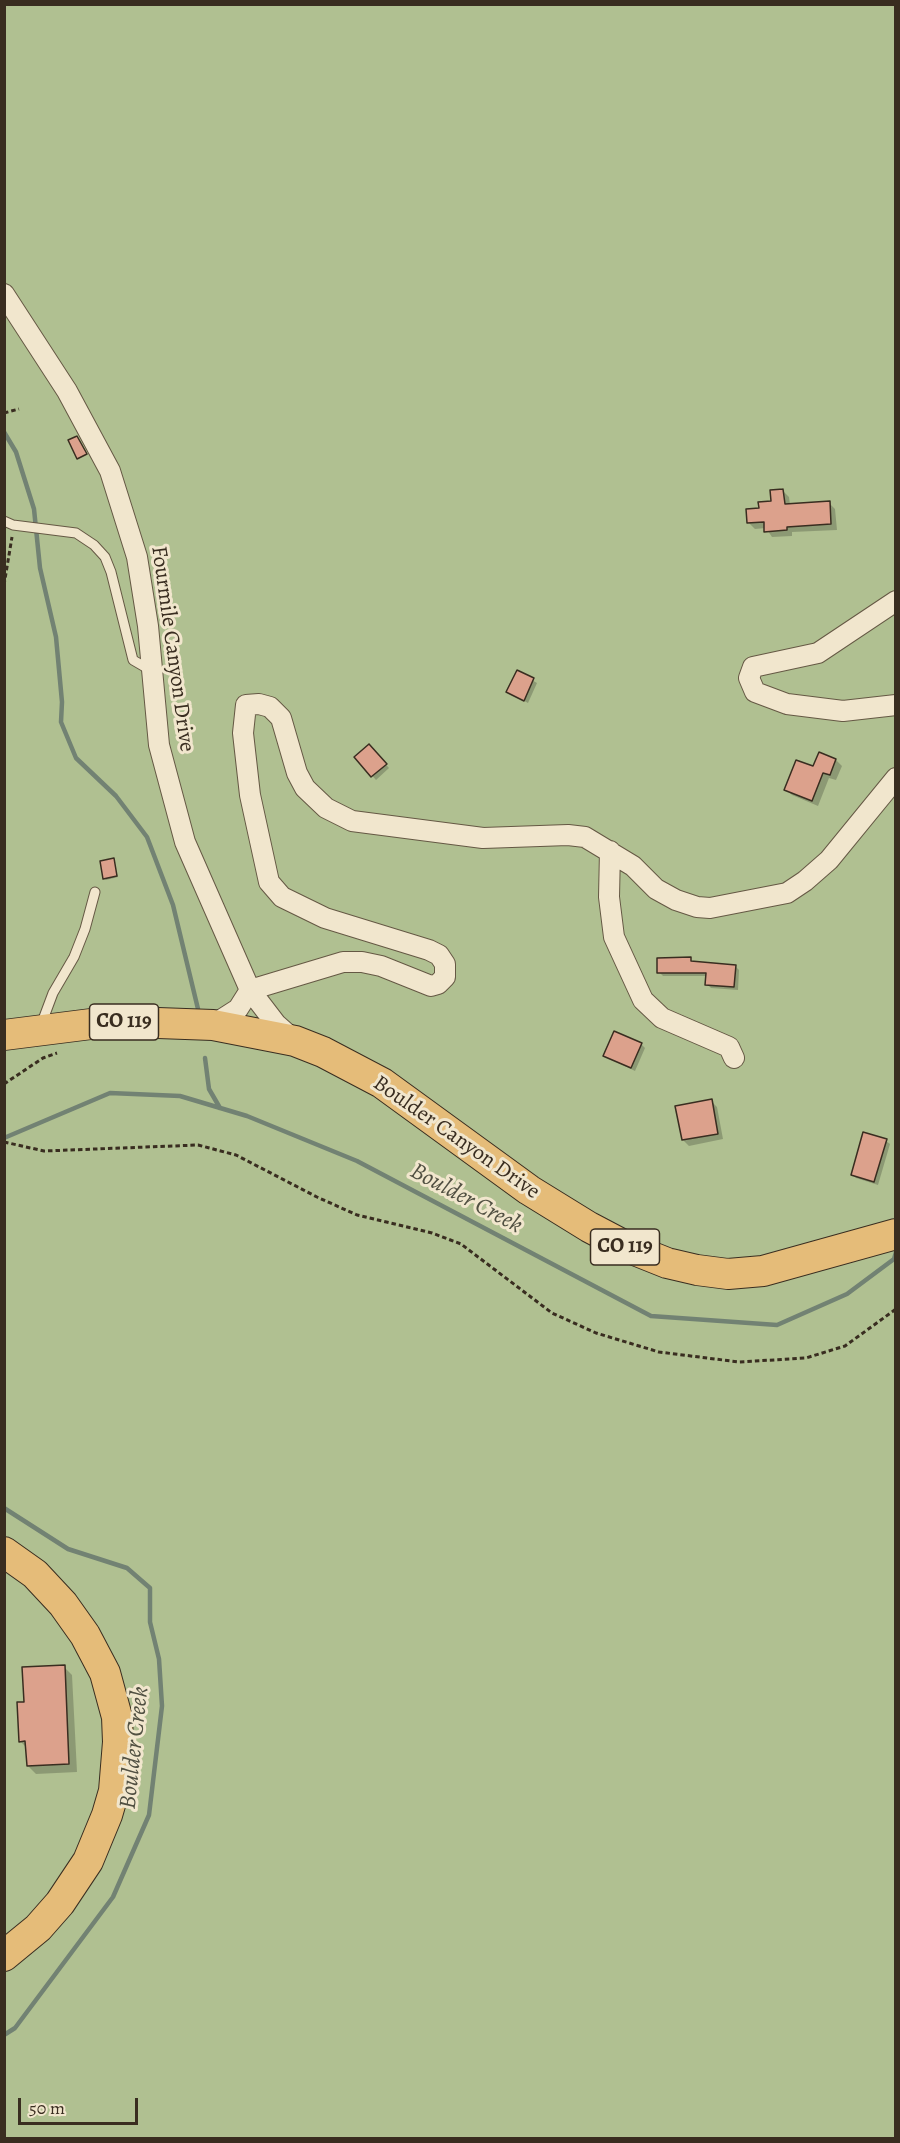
<!DOCTYPE html>
<html>
<head>
<meta charset="utf-8">
<style>
  body { margin:0 }
  #map { position:relative; width:900px; height:2143px; overflow:hidden; background:#ead9b2; font-family:Alegreya,serif }
  canvas { display:block }
  .frame { position:absolute; inset:0; border:6px solid #392d20; pointer-events:none }
  .scale { position:absolute; left:18px; top:2098px; width:120px; height:27px; box-sizing:border-box; border:3px solid #392d20; border-top:0; padding-left:8px; font-size:18px; line-height:21px; white-space:nowrap; color:#392d20; -webkit-text-stroke:4px #f1e6cd; paint-order:stroke }
</style>
</head>
<body>
<div id="map">
<canvas width="900" height="2143"></canvas>
<div class="frame"></div>
<div class="scale">50 m</div>
</div>
<script>
const g = document.querySelector('canvas').getContext('2d');
g.lineJoin = 'round';
function paint(path, color) { g.fillStyle = color; g.fill(path, 'evenodd'); }
const toPath = rows => new Path2D(rows.map(r => 'M' + r).join(''));
function strokePath(path, color, width, dash) { g.strokeStyle = color; g.lineWidth = width; g.lineCap = dash ? 'butt' : 'round'; g.setLineDash(dash || []); g.stroke(path); }
function write(font, color, halo, rows, align = 'center') {
  g.font = font + ' Alegreya,serif'; g.lineWidth = 6; g.setLineDash([]); g.textBaseline = 'middle'; g.strokeStyle = halo; g.fillStyle = color; for (const [text, x, y, turn = 0] of rows) {
    g.save(); g.translate(x, y); g.rotate((+turn || 0) * Math.PI / 180); g.textAlign = isNaN(turn) ? turn : align; if (halo) g.strokeText(text, 0, 0); g.fillText(text, 0, 0); g.restore();
  }
}
paint(toPath([
  [5,5,895,5,895,2138,5,2138]
]), '#b0c091');
paint(toPath([
  [783,491,789,497,790,505,829,503,835,509,837,530,792,532,792,536,772,537,766,528,755,529,749,523],
  [518,672,537,683,528,703,508,692],
  [369,746,389,768,376,780,356,757],
  [820,754,836,760,842,766,836,780,829,778,818,806,792,795,786,789,814,768],
  [113,860,118,877,106,880,104,878],
  [690,959,694,963,735,966,739,970,738,990,711,988,707,984,708,976,663,976,659,972],
  [641,1044,645,1048,635,1071,605,1056],
  [711,1101,717,1107,723,1139,689,1146,683,1140],
  [886,1141,890,1144,878,1185,856,1178,852,1174],
  [64,1667,72,1675,77,1772,36,1774,28,1766,27,1748,20,1741,25,1703]
]), '#0003');
strokePath(toPath([
  [4,432,16,452,34,509,40,568,56,637,62,702,61,722,76,758,116,796,147,837,173,905,198,1009],
  [205,1058,209,1089,220,1108],
  [4,1138,110,1093,180,1096,247,1116,357,1161,651,1316,777,1325,847,1294,894,1259,896,1252],
  [4,1508,68,1549,127,1568,150,1588,150,1622,159,1659,162,1706,149,1815,113,1897,15,2028,4,2035]
]), '#728273', 4.5);
const building = toPath([
  [77,436,87,454,77,459,68,440,77,436],
  [783,489,785,504,830,501,831,524,787,527,787,530,764,532,764,522,747,523,746,509,759,508,758,502,771,501,770,490,783,489],
  [517,670,534,678,524,701,506,692,517,670],
  [369,744,387,764,371,777,354,757,369,744],
  [819,752,836,759,830,775,823,773,812,801,784,790,796,760,813,766,819,752],
  [114,858,117,876,103,879,100,861,114,858],
  [691,957,691,961,736,965,734,987,705,985,706,973,657,973,657,958,691,957],
  [614,1031,642,1043,631,1068,603,1056,614,1031],
  [712,1099,718,1134,682,1140,675,1106,712,1099],
  [863,1132,887,1139,874,1182,851,1175,863,1132],
  [65,1665,69,1764,27,1766,25,1741,19,1742,17,1702,24,1702,22,1667,65,1665]
]);
paint(building, '#dca18c');
strokePath(building, '#392d20', 1.5);
const lane = toPath([
  [4,521,13,525,76,533,94,545,105,557,111,572,133,660,152,671],
  [41,1025,53,993,74,957,85,929,95,892]
]);
const street = toPath([
  [4,294,67,391,110,471,137,557,148,626,159,745,185,842,250,990,276,1024,293,1039],
  [896,601,818,653,753,667,749,678,755,692,787,704,843,711,896,705],
  [610,851,609,897,614,937,643,1000,662,1018,729,1047,734,1058],
  [213,1025,238,1009,250,990,343,962,362,962,381,966,431,986,438,984,445,977,445,964,439,955,429,950,325,918,282,897,269,882,250,795,243,733,246,705,259,704,270,707,281,718,297,773,305,788,326,808,352,821,483,838,568,835,585,837,633,866,656,889,676,900,697,907,710,908,787,893,805,881,829,860,896,778]
]);
const primary = toPath([
  [4,1035,107,1022,158,1023,213,1025,295,1041,323,1052,382,1083,529,1190,589,1227,627,1247,667,1263,697,1270,728,1274,763,1271,896,1234],
  [4,1552,35,1574,63,1604,85,1635,105,1673,117,1717,118,1742,114,1791,107,1815,88,1861,60,1903,38,1928,4,1956]
]);
strokePath(lane, '#655844', 11);
strokePath(street, '#655844', 22);
strokePath(primary, '#392d20', 32);
strokePath(toPath([
  [4,413,19,409],
  [4,585,12,537],
  [4,1084,43,1058,57,1053],
  [4,1142,44,1151,198,1145,236,1155,317,1197,357,1215,432,1233,461,1244,552,1313,596,1333,659,1352,739,1362,806,1358,845,1346,896,1309]
]), '#392d20', 3, [4.5, 3]);
strokePath(lane, '#f1e6cd', 9);
strokePath(street, '#f1e6cd', 20);
strokePath(primary, '#e5bc79', 30);
for (const [x, y, w] of [
  [124,1022,69],
  [625,1247,69]
]) { const box = new Path2D(); box.roundRect(x - w / 2, y - 18, w, 36, 4.5); g.fillStyle = '#f1e6cd'; g.fill(box); strokePath(box, '#392d20', 1.5); }
write('bold 21px', '#392d20', null, [
  ["CO 119",124,1022],
  ["CO 119",625,1247]
]);
write('22px', '#392d20', '#f1e6cd', [
  ["Fourmile Canyon Drive",172,649,82],
  ["Boulder Canyon Drive",456,1138,35]
]);
write('italic 24px', '#515042', '#f1e6cd', [
  ["Boulder Creek",466,1199,28],
  ["Boulder Creek",135,1748,-84]
]);
</script>
</body>
</html>
